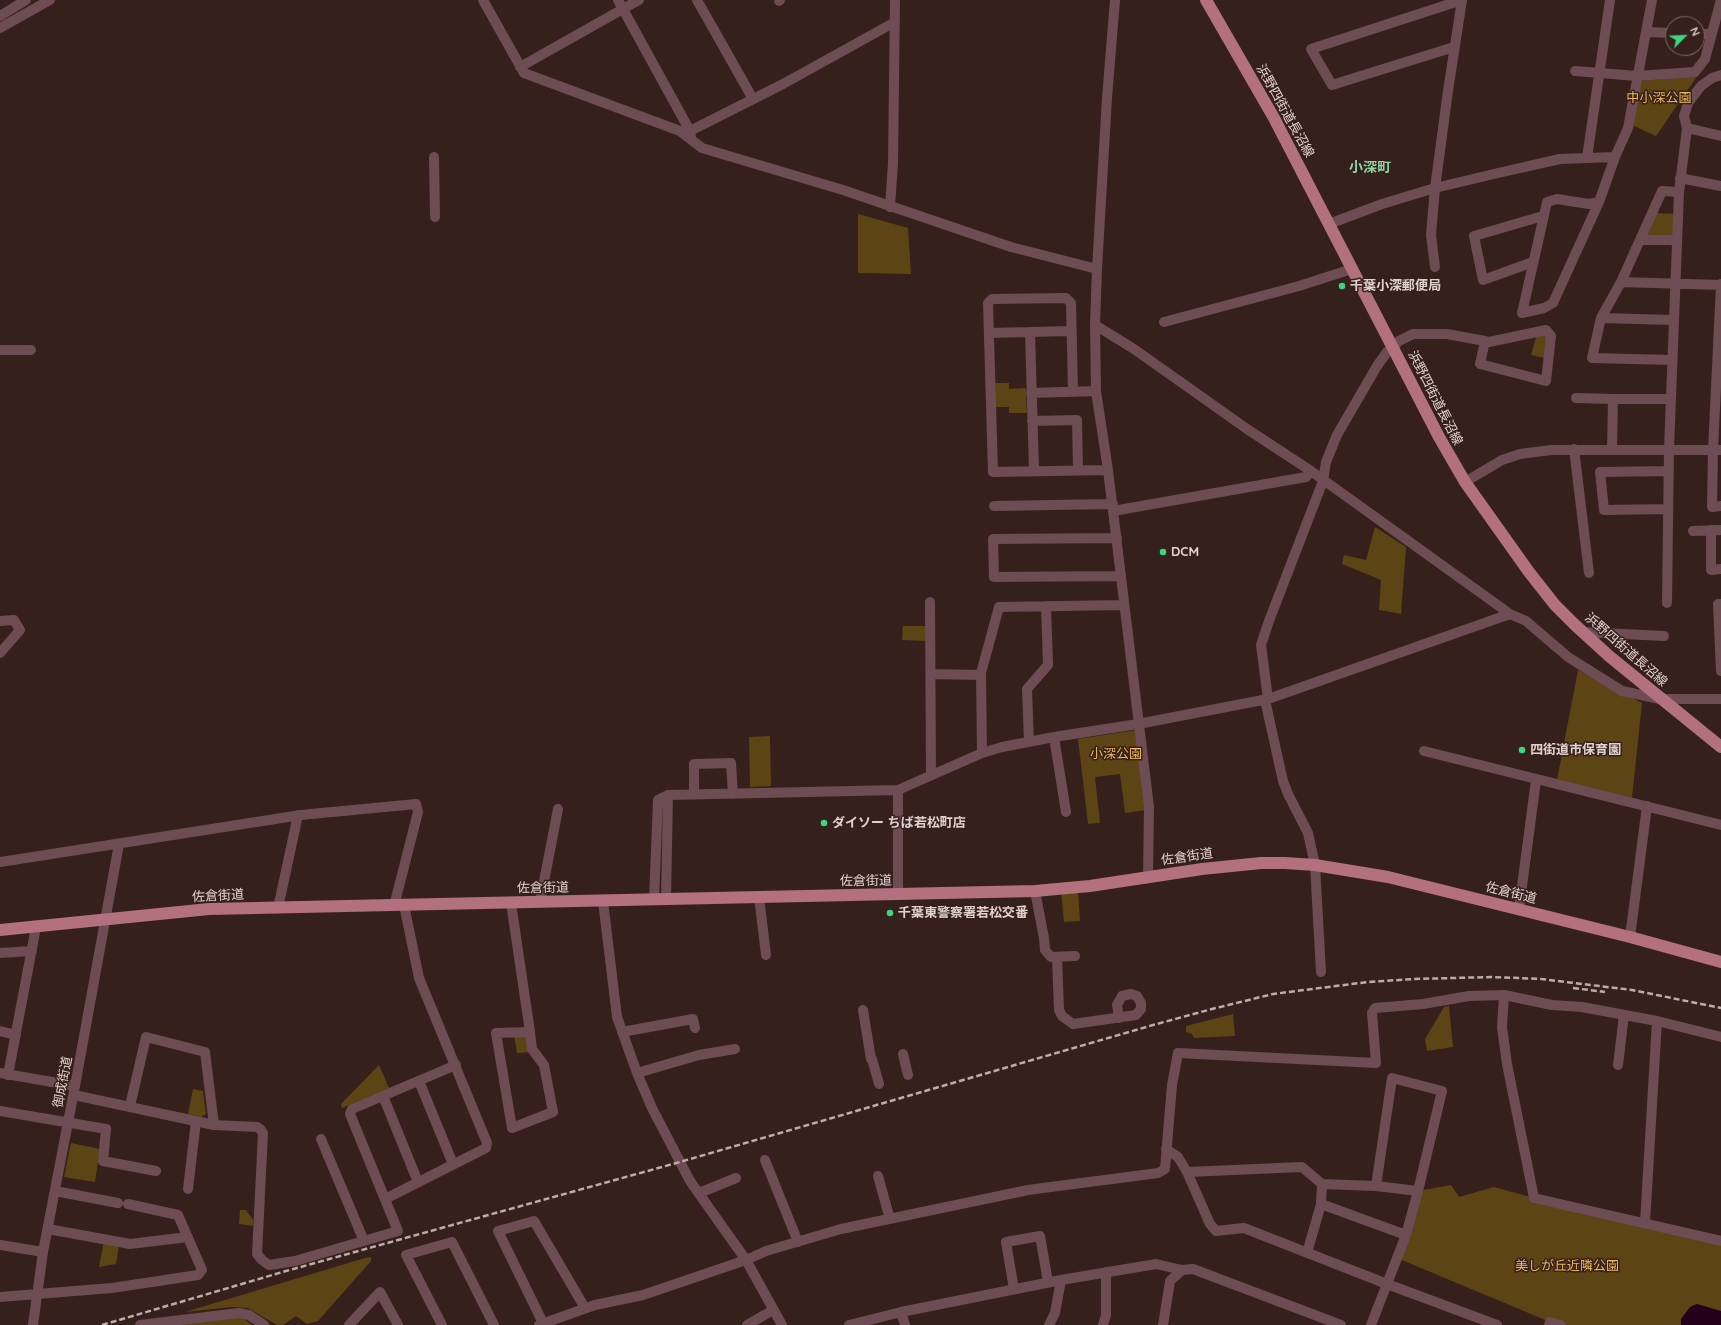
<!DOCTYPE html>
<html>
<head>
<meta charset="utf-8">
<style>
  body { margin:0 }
  #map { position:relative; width:1721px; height:1325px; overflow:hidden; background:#36201c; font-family:Quicksand,sans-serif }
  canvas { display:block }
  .north { position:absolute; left:1665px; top:16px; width:40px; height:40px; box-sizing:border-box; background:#36201c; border:1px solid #7a6763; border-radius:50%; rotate:66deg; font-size:11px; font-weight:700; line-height:16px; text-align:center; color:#e0d1ce }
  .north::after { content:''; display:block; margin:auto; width:14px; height:18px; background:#3bd77f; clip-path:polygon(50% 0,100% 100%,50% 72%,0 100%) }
</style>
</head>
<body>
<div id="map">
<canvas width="1721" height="1325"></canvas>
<div class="north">N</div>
</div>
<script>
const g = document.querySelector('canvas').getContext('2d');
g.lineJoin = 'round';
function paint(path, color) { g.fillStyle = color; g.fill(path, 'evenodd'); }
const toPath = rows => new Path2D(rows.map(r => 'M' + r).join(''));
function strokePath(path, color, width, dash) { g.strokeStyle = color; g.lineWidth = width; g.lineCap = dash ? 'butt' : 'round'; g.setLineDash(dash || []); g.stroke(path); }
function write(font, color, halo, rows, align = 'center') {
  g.font = font + ' Quicksand,"Noto Sans JP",sans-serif'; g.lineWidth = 3; g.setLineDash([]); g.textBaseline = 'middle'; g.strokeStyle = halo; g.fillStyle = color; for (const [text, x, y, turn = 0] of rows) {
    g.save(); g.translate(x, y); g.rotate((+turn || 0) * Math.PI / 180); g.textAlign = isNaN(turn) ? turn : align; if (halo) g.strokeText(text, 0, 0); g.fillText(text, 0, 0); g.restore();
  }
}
paint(toPath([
  [1698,75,1656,136,1632,125,1641,81],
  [1655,213,1676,214,1675,238,1643,238],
  [858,214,908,228,911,274,858,273],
  [1541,332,1547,337,1544,358,1531,355,1537,334],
  [993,383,1009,383,1009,389,1026,388,1027,413,1009,413,1009,407,994,407],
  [1375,527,1406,547,1401,614,1379,610,1381,580,1342,564,1344,555,1366,560],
  [903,626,927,626,927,641,902,640],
  [1578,670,1642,703,1632,798,1557,780],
  [1137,730,1146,810,1125,813,1120,774,1095,777,1100,823,1088,824,1078,739],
  [770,736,771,786,750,787,749,737],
  [1078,890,1080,921,1064,922,1061,892],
  [1449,1006,1453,1047,1427,1051,1425,1039,1444,1007],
  [1233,1014,1235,1036,1194,1038,1192,1034,1186,1032,1186,1026],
  [514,1035,528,1037,530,1052,517,1053],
  [379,1065,389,1088,342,1108,341,1104],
  [193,1089,203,1091,206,1114,201,1117,188,1114],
  [71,1143,100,1149,95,1182,64,1177],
  [1451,1185,1459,1197,1494,1187,1534,1198,1721,1241,1721,1325,1561,1325,1550,1322,1397,1258,1418,1191],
  [240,1210,246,1210,253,1220,253,1226,239,1224],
  [104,1241,119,1244,116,1264,99,1267],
  [371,1257,371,1261,318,1321,307,1324,296,1316,283,1325,277,1325,248,1308,232,1307,185,1312,365,1258],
  [239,1315,252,1325,169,1325]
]), '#5c4414');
paint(toPath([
  [1697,1304,1721,1311,1721,1325,1681,1325,1681,1319,1690,1307]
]), '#26001a');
strokePath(toPath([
  [483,0,524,73,680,131,702,148,843,190,1011,247,1097,269],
  [618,0,690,131,691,137],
  [697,0,753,99],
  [1115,0,1107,98,1097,269,1095,325,1096,391,1108,470,1149,807,1148,877],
  [779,1,780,0],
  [0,16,26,0],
  [0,28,50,0],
  [1646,32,1673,33],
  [1697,34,1712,34],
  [1454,47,1332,85,1311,49,1462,0],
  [520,67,639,0],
  [1575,71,1637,76,1695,72,1705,59,1721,0],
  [1687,128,1721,136],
  [690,131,783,84,895,22],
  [434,157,435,217],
  [1587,158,1610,0],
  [1680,178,1721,186],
  [1599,202,1589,204,1557,199,1547,202,1522,313,1544,308,1553,303,1599,202,1615,157,1628,128,1652,0],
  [890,207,893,163,895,0],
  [1329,224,1382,204,1435,188,1498,173,1560,159,1615,157],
  [1640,240,1677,240],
  [1533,262,1483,280,1474,236,1543,216],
  [1435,267,1431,235,1435,188,1448,91,1462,0],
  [1621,282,1721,285],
  [1721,284,1713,450,1712,507,1721,506],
  [1601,318,1674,320],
  [1164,322,1299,286,1352,269],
  [1095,325,1134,349,1247,429,1311,471,1510,614,1526,621,1568,657,1622,691,1660,699,1721,699],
  [1030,332,1034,471],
  [989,333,1071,331],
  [0,350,31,350],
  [1672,360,1592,358,1601,318,1621,282,1662,191,1679,192],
  [1073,392,1071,303,1066,298,992,299,988,303,993,472,1108,470],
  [1031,393,1096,391],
  [1576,398,1613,399],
  [1032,421,1077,420,1078,470],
  [1574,449,1589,573],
  [1612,449,1613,399,1671,399],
  [1465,482,1502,460,1520,454,1551,450,1721,450],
  [994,506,1113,504],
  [1668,509,1604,510,1600,472,1669,471],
  [1113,511,1306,477,1311,471],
  [1711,530,1711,570,1721,569],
  [1693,531,1721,530],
  [1117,538,993,539,994,577,1121,576],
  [930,602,931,775],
  [1667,603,1669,449,1679,192,1687,128,1684,116,1688,103,1701,86,1712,78,1721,75],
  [1721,604,1718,604,1721,671],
  [0,621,14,620,20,630,0,653],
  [1583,632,1664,636],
  [931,674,981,675],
  [1268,699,1261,645,1269,621,1323,481,1326,462,1337,435,1377,366,1387,352,1399,341,1413,334,1447,334,1485,341,1489,342,1546,330,1551,336,1546,381,1480,364,1485,341],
  [1265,700,1283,781,1288,794,1308,833,1315,865,1321,972],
  [1054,737,1066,812],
  [1029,742,1027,689,1048,665,1046,606],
  [1424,751,1721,825],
  [982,753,981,673,999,607,1124,605],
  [694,794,694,764,731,763,733,794],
  [0,862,301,815,416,804,418,812,394,906],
  [1035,891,1044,938,1045,950,1051,957,1075,956],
  [898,895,898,790],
  [759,897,766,955],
  [654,899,658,800,668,795,898,790,982,753,1002,747,1054,737,1138,724,1268,699,1510,614],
  [666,899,668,795],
  [603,901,617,1017,637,1073,652,1108,690,1181,746,1260,782,1325],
  [540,902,558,809],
  [511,903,530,1032,532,1049,544,1065,553,1112,512,1128,496,1033,530,1032],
  [278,908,298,815],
  [1519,909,1536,780],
  [1630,937,1647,806],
  [0,953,32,951],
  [1057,957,1059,1010,1062,1016,1073,1024,1136,1015,1141,1009,1141,1003,1137,996,1131,994,1122,996,1117,1005,1119,1018],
  [1504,995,1502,1027,1507,1064,1534,1198,1721,1241],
  [863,1010,871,1059],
  [0,1031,16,1035],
  [622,1032,693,1019,695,1028],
  [903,1054,908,1075],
  [872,1059,879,1084],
  [1618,1065,1624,1015],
  [0,1073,75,1086],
  [637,1073,699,1055,735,1049],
  [8,1075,36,927],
  [419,1081,453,1164],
  [74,1095,214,1125,257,1127,260,1129,263,1133,257,1254,262,1260,269,1265,295,1261,398,1231,350,1114,352,1109,456,1065],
  [383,1096,418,1182],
  [130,1106,146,1037,205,1052,214,1125],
  [0,1111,106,1129,103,1161,156,1171],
  [321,1139,364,1241],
  [1166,1149,1178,1157,1187,1172,1210,1224,1216,1231,1244,1228,1387,1284,1497,1325],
  [765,1160,798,1242],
  [1187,1172,1302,1167,1322,1184],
  [878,1176,890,1219],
  [188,1189,196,1121],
  [55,1191,118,1203],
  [699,1193,736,1178],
  [385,1199,486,1148,487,1143,419,978,404,905],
  [1321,1204,1406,1235],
  [1645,1223,1657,1021],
  [48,1229,130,1244,188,1237],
  [0,1245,43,1252],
  [1307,1253,1321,1204,1322,1184,1376,1186,1418,1191],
  [1014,1289,1006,1242,1040,1236,1048,1282],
  [0,1297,112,1288,198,1275,202,1270,178,1215,128,1204],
  [901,1312,905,1325],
  [543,1323,498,1231,534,1221,585,1308],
  [33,1325,43,1252,75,1086,119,844],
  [140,1325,239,1313,249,1315,264,1325],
  [349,1325,380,1292,398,1325],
  [442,1325,406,1255,452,1242,494,1325],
  [539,1325,595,1305,643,1295,746,1260,766,1251,841,1229,1028,1190,1158,1173,1165,1169,1172,1085,1178,1053,1376,1063,1372,1013,1375,1008,1423,1004,1469,996,1504,995,1552,1005,1582,1007,1657,1021,1721,1037],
  [747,1325,773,1310],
  [849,1325,901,1312,1061,1280,1156,1264,1182,1270],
  [1049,1325,1055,1313,1061,1280],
  [1103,1325,1106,1315,1106,1272],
  [1163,1325,1170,1281,1182,1270,1193,1269,1341,1325],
  [1371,1325,1406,1235,1418,1191,1442,1091,1392,1078,1376,1186],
  [1549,1325,1550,1322,1561,1325]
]), '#6e4c53', 10);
strokePath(toPath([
  [1206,0,1274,118,1439,437,1465,482,1529,572,1555,605,1574,624,1609,656,1721,747],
  [0,930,209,909,1035,891,1090,886,1202,869,1261,863,1285,863,1315,865,1388,877,1630,937,1721,962]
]), '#b3707d', 12);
strokePath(toPath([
  [1573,988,1605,992],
  [102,1325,286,1271,680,1162,1153,1025,1212,1009,1273,994,1368,982,1414,979,1492,977,1541,979,1632,990,1721,1008]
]), '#bdaca9', 2.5, [6, 3]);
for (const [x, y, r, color] of [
  [1342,286,4,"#3bd77f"],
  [1163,552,4,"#3bd77f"],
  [1522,750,4,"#3bd77f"],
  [824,823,4,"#3bd77f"],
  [890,913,4,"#3bd77f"]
]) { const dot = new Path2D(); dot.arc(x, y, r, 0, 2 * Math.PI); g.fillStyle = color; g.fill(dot); strokePath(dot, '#36201c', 1.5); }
write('13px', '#efb854', '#36201c', [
  ["中小深公園",1659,98],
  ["小深公園",1116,754],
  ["美しが丘近隣公園",1567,1266]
]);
write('13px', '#e0d1ce', '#36201c', [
  ["浜野四街道長沼線",1285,111,61],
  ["浜野四街道長沼線",1435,398,63],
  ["浜野四街道長沼線",1626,650,41],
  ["佐倉街道",1187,857,-8],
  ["佐倉街道",866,881,-1],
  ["佐倉街道",543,888,-1],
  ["佐倉街道",1511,893,14],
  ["佐倉街道",218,896,-3],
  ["御成街道",63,1082,-79]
]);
write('bold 13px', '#e0d1ce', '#36201c', [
  ["千葉小深郵便局",1350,286],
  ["DCM",1171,552],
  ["四街道市保育園",1530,750],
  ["ダイソー ちば若松町店",832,823],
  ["千葉東警察署若松交番",898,913]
], 'left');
write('bold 14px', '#8dd4a3', '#36201c', [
  ["小深町",1370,168]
]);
</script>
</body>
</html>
